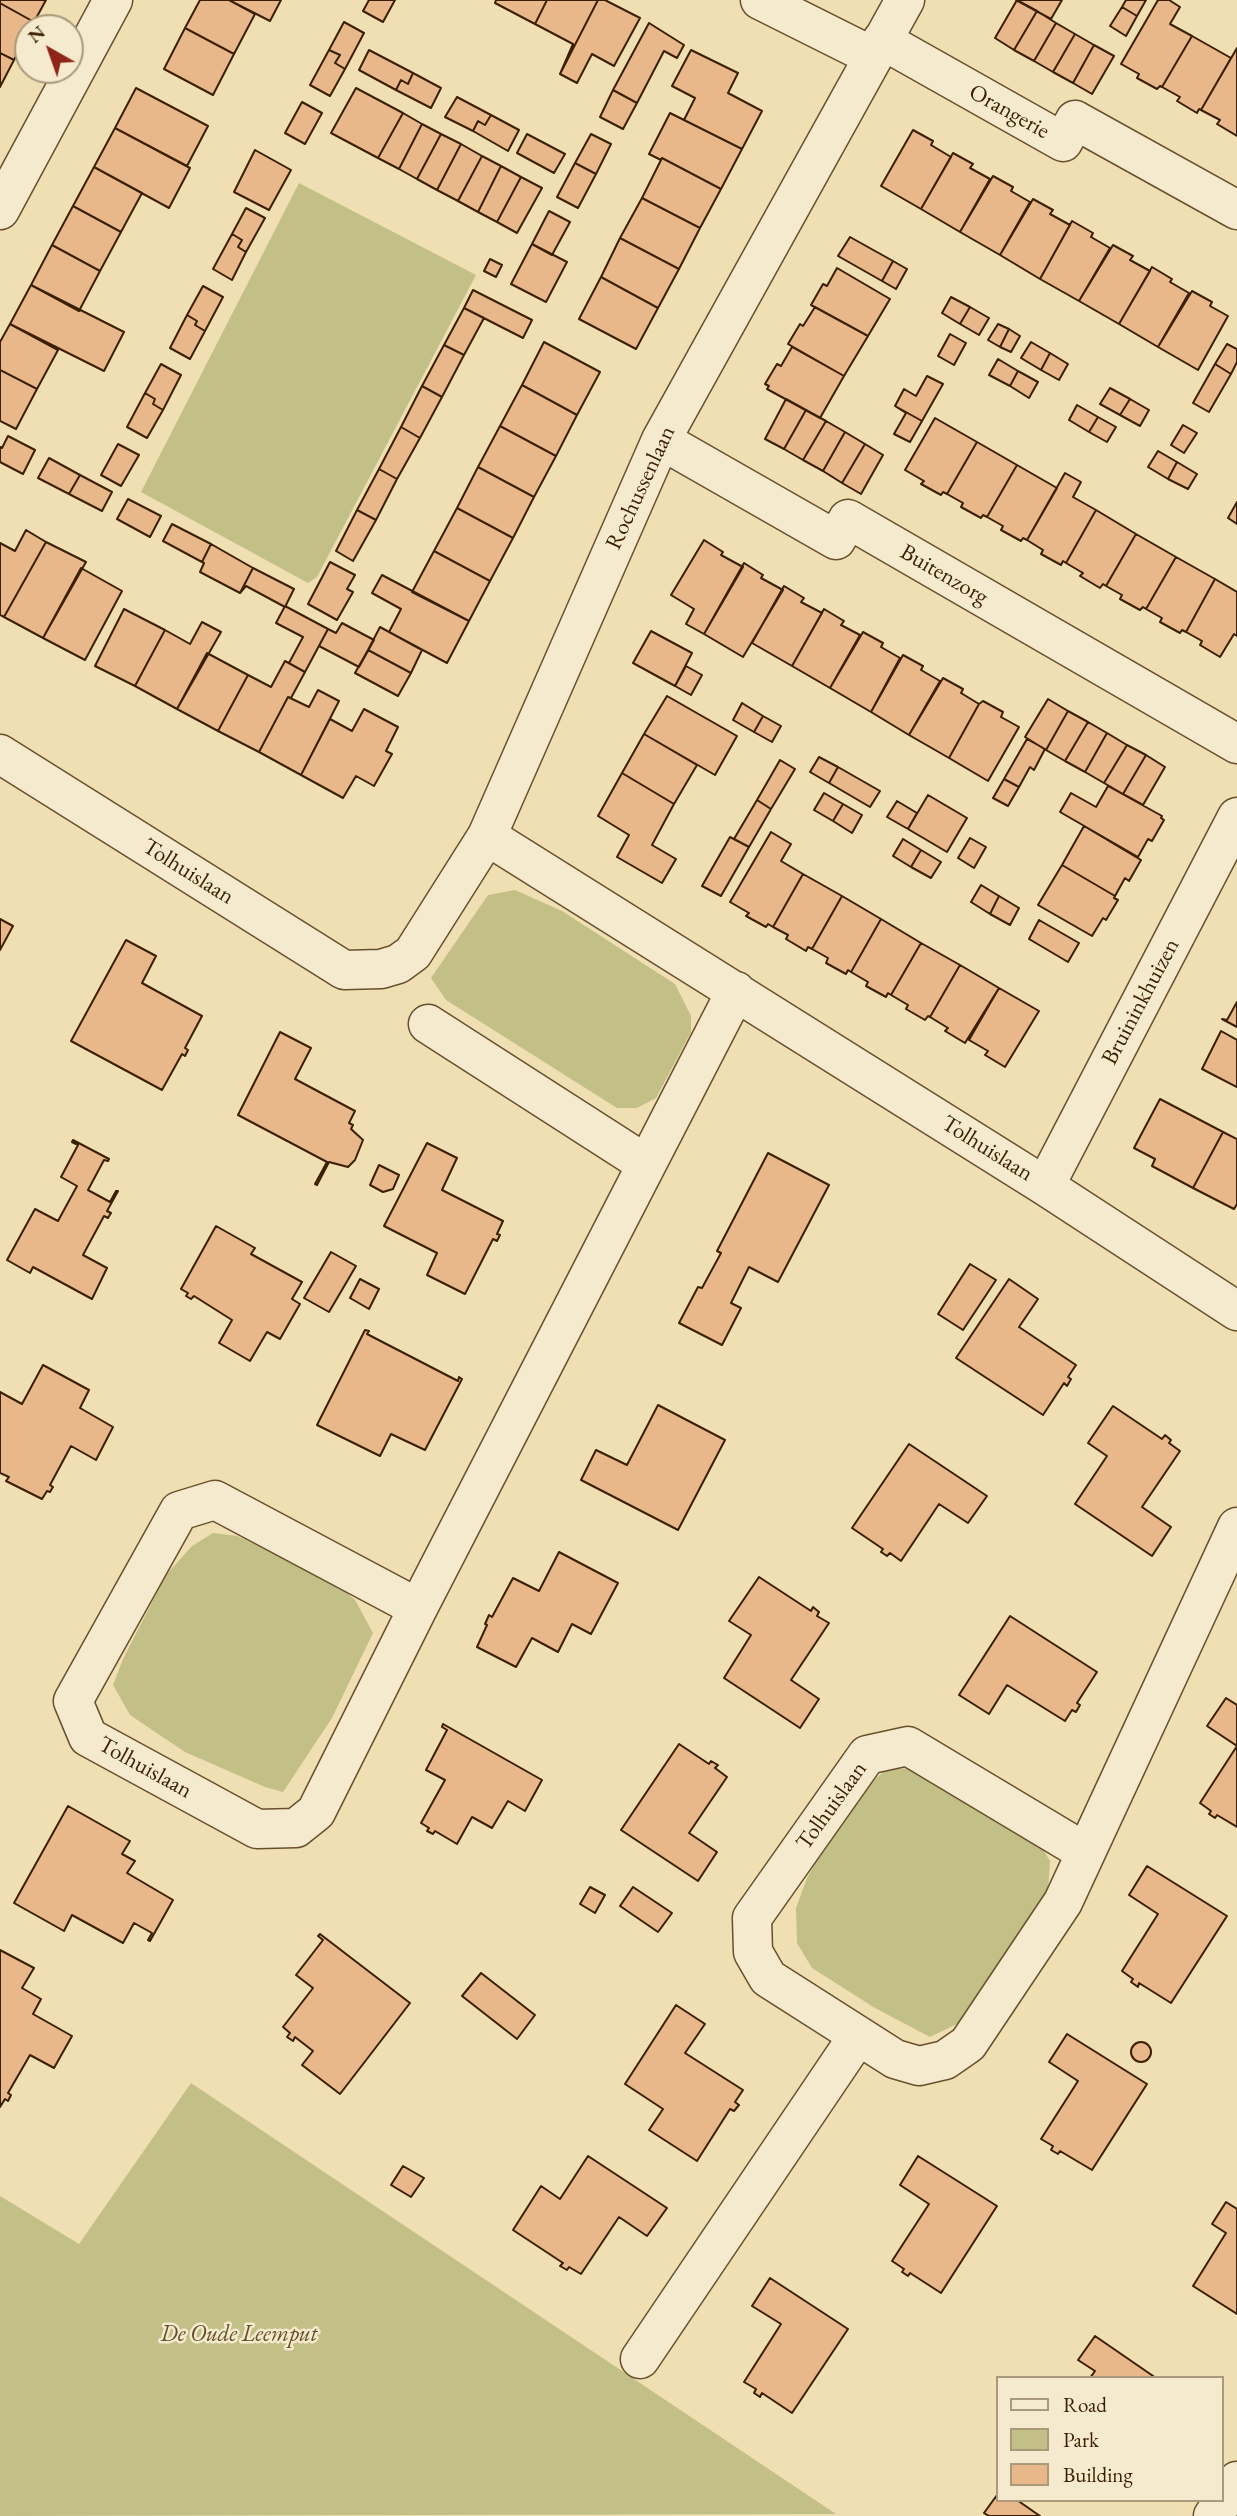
<!DOCTYPE html>
<html>
<head>
<meta charset="utf-8">
<style>
  body { margin:0 }
  #map { position:relative; width:1237px; height:2516px; overflow:hidden; background:#f0dfb2; font-family:"EB Garamond",serif }
  canvas { display:block }
  .legend { position:absolute; left:996px; top:2376px; width:228px; height:126px; box-sizing:border-box; background:#f5eacd; border:2px solid #aa997b; margin:0; padding:9px 12px; list-style:none; font-size:21px; color:#3a1f01 }
  .legend li { display:flex; align-items:center; gap:14px; height:35px }
  .legend b { width:35px; border:2px solid #aa997b }
  .north { position:absolute; left:14px; top:14px; width:70px; height:70px; box-sizing:border-box; background:#f5eacd; border:2px solid #aa997b; border-radius:50%; rotate:320deg; font-size:19px; font-weight:700; line-height:28px; text-align:center; color:#3a1f01 }
  .north::after { content:''; display:block; margin:auto; width:24px; height:32px; background:#8f2418; clip-path:polygon(50% 0,100% 100%,50% 72%,0 100%) }
</style>
</head>
<body>
<div id="map">
<canvas width="1237" height="2516"></canvas>
<ul class="legend">
<li><b style="height:9px;background:#f5eacd"></b>Road</li>
<li><b style="height:19px;background:#c2bf87"></b>Park</li>
<li><b style="height:19px;background:#e8b78a"></b>Building</li>
</ul>
<div class="north">N</div>
</div>
<script>
const g = document.querySelector('canvas').getContext('2d');
g.lineJoin = 'round';
function paint(path, color) { g.fillStyle = color; g.fill(path, 'evenodd'); }
const toPath = rows => new Path2D(rows.map(r => 'M' + r).join(''));
function strokePath(path, color, width, dash) { g.strokeStyle = color; g.lineWidth = width; g.lineCap = dash ? 'butt' : 'round'; g.setLineDash(dash || []); g.stroke(path); }
function write(font, color, halo, rows, align = 'center') {
  g.font = font + ' "EB Garamond",serif'; g.lineWidth = 5; g.setLineDash([]); g.textBaseline = 'middle'; g.strokeStyle = halo; g.fillStyle = color; for (const [text, x, y, turn = 0] of rows) {
    g.save(); g.translate(x, y); g.rotate((+turn || 0) * Math.PI / 180); g.textAlign = isNaN(turn) ? turn : align; if (halo) g.strokeText(text, 0, 0); g.fillText(text, 0, 0); g.restore();
  }
}
paint(toPath([
  [299,183,476,275,317,577,308,583,141,492],
  [515,890,562,911,675,984,691,1016,691,1032,656,1098,637,1108,617,1108,446,1000,431,978,488,895],
  [213,1533,237,1536,331,1579,355,1600,373,1633,332,1718,283,1792,265,1787,185,1752,130,1715,113,1685,123,1659,166,1575,192,1546],
  [912,1768,1037,1839,1050,1861,1048,1890,1029,1933,963,2021,930,2037,875,2008,812,1968,797,1943,796,1908,807,1878,834,1829,858,1793,886,1770],
  [191,2083,836,2514,0,2516,0,2196,79,2244]
]), '#c2bf87');
const building = toPath([
  [0,0,46,0,34,22,0,3,0,0],
  [200,0,229,0,255,14,234,54,185,28,200,0],
  [229,0,281,0,270,21,229,0],
  [369,0,395,0,383,22,363,11,369,0],
  [496,0,547,0,535,24,495,3,496,0],
  [547,0,598,0,560,74,573,44,535,24,547,0],
  [598,0,605,0,640,18,614,66,592,54,577,83,560,74,598,0],
  [1016,0,1062,0,1051,19,1016,0],
  [1017,0,1037,11,1014,50,995,38,1017,0],
  [1126,0,1146,0,1137,16,1122,7,1126,0],
  [1158,0,1169,0,1180,7,1170,24,1192,36,1162,87,1160,86,1157,89,1137,78,1139,74,1121,64,1158,0],
  [0,3,34,22,31,28,28,28,28,33,14,60,0,53,0,3],
  [1122,7,1137,16,1126,36,1110,26,1122,7],
  [1037,11,1056,23,1034,61,1014,50,1037,11],
  [344,22,364,33,345,69,335,63,340,55,329,50,344,22],
  [649,23,684,45,677,58,664,51,637,103,613,90,649,23],
  [1056,23,1075,34,1053,72,1034,61,1056,23],
  [185,28,234,54,213,95,164,69,185,28],
  [1075,34,1094,45,1073,83,1053,72,1075,34],
  [1192,36,1231,58,1201,110,1199,109,1197,113,1177,101,1180,97,1162,87,1192,36],
  [1094,45,1114,56,1092,94,1073,83,1094,45],
  [1237,48,1237,136,1217,124,1220,120,1201,110,1237,48],
  [329,50,340,55,335,63,345,69,330,96,310,85,329,50],
  [369,50,413,73,408,84,401,80,396,90,359,70,369,50],
  [691,50,738,73,728,93,762,111,742,149,684,120,695,98,672,86,691,50],
  [0,53,14,60,0,87,0,53],
  [413,73,441,88,431,108,396,90,401,80,408,84,413,73],
  [136,88,208,126,187,166,115,128,136,88],
  [356,88,403,113,378,158,331,133,356,88],
  [613,90,637,103,623,129,600,117,613,90],
  [457,97,491,115,485,125,478,121,473,131,445,117,457,97],
  [302,102,322,113,305,144,285,133,302,102],
  [403,113,422,124,399,169,378,158,403,113],
  [670,113,742,149,721,189,662,158,661,160,649,154,670,113],
  [491,115,519,130,508,151,473,131,478,121,485,125,491,115],
  [422,124,441,134,417,179,399,169,422,124],
  [115,128,190,168,169,208,94,167,115,128],
  [913,130,933,141,931,145,951,157,921,209,881,186,913,130],
  [441,134,461,144,437,190,417,179,441,134],
  [527,134,565,154,554,173,517,153,527,134],
  [591,134,611,144,596,174,575,163,591,134],
  [461,144,482,156,458,201,437,190,461,144],
  [255,150,291,170,269,210,234,192,255,150],
  [953,153,973,164,970,168,990,179,960,232,921,209,953,153],
  [482,156,501,166,478,212,458,201,482,156],
  [662,158,721,189,700,228,642,198,662,158],
  [575,163,596,174,578,208,557,197,575,163],
  [501,166,521,177,497,222,478,212,501,166],
  [94,167,142,193,121,232,73,206,94,167],
  [993,176,1013,187,1011,191,1030,202,1000,255,960,232,993,176],
  [521,177,542,188,517,233,497,222,521,177],
  [642,198,700,228,679,269,620,238,642,198],
  [1033,199,1053,210,1050,214,1070,225,1040,279,1000,255,1033,199],
  [73,206,121,232,100,271,52,245,73,206],
  [246,208,265,218,246,252,238,247,242,240,232,234,246,208],
  [549,211,570,222,552,255,532,244,549,211],
  [1072,221,1093,233,1091,237,1110,248,1079,301,1040,279,1072,221],
  [232,234,242,240,238,247,246,252,232,280,213,269,232,234],
  [850,237,893,261,882,281,838,256,850,237],
  [620,238,679,269,658,308,601,277,620,238],
  [532,244,567,262,546,302,511,284,532,244],
  [52,245,100,271,79,311,31,285,52,245],
  [1113,245,1133,256,1130,260,1150,271,1119,324,1079,301,1113,245],
  [490,259,502,265,496,277,484,271,490,259],
  [893,261,907,269,896,289,882,281,893,261],
  [1152,267,1172,279,1170,282,1189,293,1158,347,1119,324,1152,267],
  [837,268,890,299,868,336,811,305,823,284,827,286,837,268],
  [601,277,658,308,636,349,579,319,601,277],
  [31,285,124,332,104,371,10,324,31,285],
  [203,286,223,297,205,331,195,325,197,321,187,315,203,286],
  [473,290,532,320,523,338,464,308,473,290],
  [1192,291,1212,302,1210,306,1228,316,1198,370,1158,347,1192,291],
  [951,297,970,307,960,324,942,313,951,297],
  [815,307,868,336,844,376,788,344,800,324,803,326,815,307],
  [970,307,989,318,979,335,960,324,970,307],
  [464,308,484,318,464,355,444,345,464,308],
  [187,315,197,321,195,325,205,331,190,359,170,348,187,315],
  [10,324,58,350,37,389,0,370,0,342,10,324],
  [998,324,1009,329,1000,347,988,340,998,324],
  [1009,329,1020,336,1011,352,1000,347,1009,329],
  [950,334,966,343,954,365,938,356,950,334],
  [544,342,600,372,577,415,522,385,544,342],
  [1031,342,1050,353,1041,370,1021,358,1031,342],
  [1227,344,1237,349,1237,362,1231,374,1215,364,1227,344],
  [444,345,464,355,442,397,422,386,444,345],
  [792,347,844,376,820,418,767,389,769,386,765,384,777,364,781,366,792,347],
  [1050,353,1068,364,1059,380,1041,370,1050,353],
  [998,359,1018,371,1010,386,989,375,998,359],
  [161,364,181,375,163,410,153,404,155,399,145,393,161,364],
  [1215,364,1231,374,1209,412,1193,403,1215,364],
  [0,370,37,389,16,429,0,421,0,370],
  [1018,371,1038,382,1029,398,1010,386,1018,371],
  [927,376,943,384,922,421,895,406,904,389,916,396,927,376],
  [522,385,577,415,556,456,500,426,522,385],
  [422,386,442,397,420,438,401,427,422,386],
  [1110,388,1130,399,1120,415,1100,404,1110,388],
  [145,393,155,399,153,404,163,410,147,438,127,427,145,393],
  [786,399,806,410,784,449,765,439,786,399],
  [1130,399,1149,410,1140,426,1120,415,1130,399],
  [1077,405,1098,417,1089,432,1069,420,1077,405],
  [895,406,922,421,910,442,894,434,906,413,895,406],
  [806,410,826,421,803,460,784,449,806,410],
  [1098,417,1116,427,1107,442,1089,432,1098,417],
  [935,418,977,442,947,494,943,492,941,495,921,484,924,481,905,470,935,418],
  [826,421,845,432,823,471,803,460,826,421],
  [1183,425,1197,433,1184,453,1171,445,1183,425],
  [500,426,556,456,534,497,478,467,500,426],
  [401,427,420,438,397,479,379,469,401,427],
  [845,432,865,444,842,483,823,471,845,432],
  [8,436,35,450,23,474,0,462,0,447,2,448,8,436],
  [977,442,1017,465,987,517,983,515,981,518,961,507,963,503,947,494,977,442],
  [118,444,139,455,121,486,101,475,118,444],
  [865,444,883,455,861,494,842,483,865,444],
  [1158,451,1177,462,1168,479,1148,467,1158,451],
  [49,458,80,475,69,494,38,478,49,458],
  [1177,462,1197,474,1188,489,1168,479,1177,462],
  [1017,465,1057,488,1027,540,1023,538,1021,541,1001,530,1003,526,987,517,1017,465],
  [478,467,534,497,513,538,457,508,478,467],
  [379,469,397,479,376,520,357,510,379,469],
  [1065,473,1081,482,1073,497,1096,510,1066,563,1063,561,1061,565,1041,554,1043,550,1027,540,1065,473],
  [80,475,112,492,102,511,69,494,80,475],
  [128,499,161,516,150,537,117,519,128,499],
  [1237,502,1237,524,1228,518,1237,502],
  [457,508,513,538,490,581,434,551,457,508],
  [357,510,376,520,353,561,336,551,357,510],
  [1096,510,1136,534,1106,586,1103,584,1100,588,1080,576,1083,573,1066,563,1096,510],
  [172,524,211,544,202,562,163,541,172,524],
  [26,530,46,542,4,617,0,615,0,543,15,551,26,530],
  [1136,534,1176,557,1146,609,1143,607,1140,610,1120,599,1122,595,1106,586,1136,534],
  [704,540,723,552,721,555,743,567,704,634,686,624,694,609,671,595,704,540],
  [46,542,86,562,43,638,4,617,46,542],
  [211,544,253,568,240,593,200,572,204,563,202,562,211,544],
  [434,551,490,581,469,621,412,592,434,551],
  [1176,557,1215,579,1186,632,1182,630,1180,633,1160,622,1162,618,1146,609,1176,557],
  [330,562,355,575,347,589,353,592,337,620,308,604,330,562],
  [744,563,763,575,761,578,783,590,743,657,704,634,744,563],
  [81,568,122,591,85,660,43,638,81,568],
  [253,568,294,589,285,607,246,586,240,593,253,568],
  [382,575,469,621,447,663,389,632,401,609,372,593,382,575],
  [1215,579,1237,592,1237,636,1234,634,1220,657,1200,645,1202,641,1186,632,1215,579],
  [784,586,804,598,801,602,822,613,792,666,752,643,784,586],
  [285,606,328,629,305,672,289,663,303,637,276,623,285,606],
  [124,609,165,630,135,686,95,666,124,609],
  [824,609,844,621,841,625,860,635,830,688,792,666,824,609],
  [202,622,221,632,177,709,135,686,165,630,190,644,202,622],
  [342,623,374,640,359,667,319,646,328,629,336,633,342,623],
  [380,627,422,650,411,673,368,650,380,627],
  [651,631,692,653,675,686,633,663,651,631],
  [863,632,883,643,881,647,900,658,871,712,830,688,863,632],
  [368,650,411,673,398,696,355,673,368,650],
  [207,653,248,675,218,731,177,709,207,653],
  [903,655,923,666,921,670,940,681,909,735,871,712,903,655],
  [285,661,305,672,291,698,288,697,259,752,218,731,248,675,271,687,285,661],
  [686,666,702,675,691,695,675,686,686,666],
  [943,678,963,689,961,693,979,704,949,758,909,735,943,678],
  [318,690,339,701,301,775,259,752,288,697,309,707,318,690],
  [667,696,737,736,715,775,644,734,667,696],
  [1048,699,1068,711,1046,750,1025,737,1048,699],
  [983,701,1003,712,1001,717,1019,727,988,781,949,758,979,704,983,701],
  [742,703,763,716,754,732,733,720,742,703],
  [364,709,398,727,386,751,392,754,374,786,356,776,343,798,301,775,330,719,352,731,364,709],
  [1068,711,1088,722,1065,761,1046,750,1068,711],
  [763,716,781,726,772,742,754,732,763,716],
  [1088,722,1107,733,1085,772,1065,761,1088,722],
  [1107,733,1127,745,1104,783,1085,772,1107,733],
  [644,734,697,765,674,804,622,773,644,734],
  [1027,739,1045,749,1034,770,1030,767,1019,787,1004,779,1027,739],
  [1127,745,1146,755,1123,794,1104,783,1127,745],
  [1146,755,1165,767,1143,805,1123,794,1146,755],
  [819,757,838,767,829,783,810,772,819,757],
  [780,760,795,769,771,809,757,800,780,760],
  [838,767,880,791,870,807,829,783,838,767],
  [622,773,674,804,652,845,676,859,662,883,617,857,629,835,598,816,622,773],
  [1004,779,1019,787,1008,806,993,798,1004,779],
  [1108,786,1162,816,1161,818,1164,820,1152,841,1148,839,1138,857,1060,812,1071,793,1096,807,1108,786],
  [824,793,843,804,833,821,814,810,824,793],
  [928,795,967,818,947,852,908,829,928,795],
  [757,800,771,809,749,847,734,839,757,800],
  [897,801,917,813,908,829,887,817,897,801],
  [843,804,862,815,852,833,833,821,843,804],
  [1084,826,1141,860,1129,881,1125,878,1115,896,1062,865,1084,826],
  [771,832,791,844,781,861,803,874,773,927,768,924,766,927,746,916,749,913,730,902,771,832],
  [730,837,749,847,721,896,702,886,730,837],
  [970,838,986,847,974,868,958,858,970,838],
  [903,839,921,850,911,867,893,856,903,839],
  [921,850,941,862,931,878,911,867,921,850],
  [1062,865,1115,896,1114,898,1118,900,1106,920,1103,918,1092,936,1038,905,1062,865],
  [803,874,842,896,812,949,808,947,806,951,786,939,788,935,773,927,803,874],
  [981,885,999,896,990,914,971,902,981,885],
  [842,896,881,919,851,972,848,970,846,974,826,963,828,958,812,949,842,896],
  [999,896,1019,908,1010,925,990,914,999,896],
  [0,919,13,926,0,950,0,919],
  [881,919,921,943,891,995,888,993,886,997,866,986,868,982,851,972,881,919],
  [1039,920,1079,943,1068,962,1029,939,1039,920],
  [126,940,156,956,142,983,202,1016,185,1048,188,1050,185,1056,182,1054,162,1090,71,1041,126,940],
  [921,943,960,965,930,1017,928,1016,925,1020,906,1009,908,1005,891,995,921,943],
  [960,965,999,988,965,1043,945,1031,948,1028,930,1017,960,965],
  [999,988,1039,1011,1005,1067,985,1055,988,1051,969,1040,999,988],
  [1237,1002,1237,1027,1222,1019,1227,1020,1237,1002],
  [1221,1031,1237,1040,1237,1087,1202,1069,1221,1031],
  [280,1032,311,1048,295,1079,355,1111,349,1123,353,1125,351,1129,363,1140,355,1160,348,1167,329,1162,317,1185,315,1184,327,1162,238,1115,280,1032],
  [1160,1099,1223,1132,1193,1188,1152,1166,1155,1159,1134,1148,1160,1099],
  [1223,1132,1237,1139,1237,1204,1234,1209,1193,1188,1223,1132],
  [73,1140,109,1159,108,1161,104,1160,88,1190,110,1202,116,1191,118,1191,107,1211,111,1213,108,1218,104,1216,83,1255,107,1268,92,1299,33,1267,30,1273,7,1260,35,1209,58,1221,77,1186,61,1177,78,1145,72,1142,73,1140],
  [427,1143,457,1158,442,1190,503,1221,497,1234,500,1235,497,1241,493,1239,465,1294,427,1275,437,1253,384,1226,427,1143],
  [768,1153,829,1185,778,1282,749,1267,731,1303,741,1308,722,1345,679,1323,698,1287,702,1288,721,1253,717,1251,768,1153],
  [379,1165,399,1175,393,1189,383,1192,370,1185,379,1165],
  [216,1226,255,1248,251,1254,302,1282,292,1299,300,1304,280,1339,267,1332,250,1361,219,1343,232,1320,194,1296,191,1299,186,1296,188,1293,181,1289,216,1226],
  [331,1252,356,1266,329,1312,304,1298,331,1252],
  [970,1264,996,1280,963,1330,938,1314,970,1264],
  [360,1279,379,1289,369,1309,350,1298,360,1279],
  [1009,1279,1038,1299,1019,1327,1076,1365,1068,1377,1071,1379,1067,1386,1064,1383,1043,1415,956,1358,1009,1279],
  [365,1330,369,1331,367,1334,458,1381,459,1377,462,1379,425,1450,391,1434,380,1456,317,1425,365,1330],
  [43,1365,89,1390,80,1408,113,1427,96,1460,71,1446,50,1485,53,1487,50,1492,47,1491,42,1499,6,1481,9,1477,0,1473,0,1392,22,1404,43,1365],
  [658,1405,725,1440,678,1530,581,1480,596,1450,627,1465,658,1405],
  [1113,1406,1162,1439,1165,1435,1171,1440,1169,1443,1180,1451,1142,1507,1171,1527,1152,1556,1075,1504,1107,1456,1088,1443,1113,1406],
  [909,1444,987,1496,968,1523,939,1504,901,1561,890,1553,887,1556,881,1552,883,1549,852,1528,909,1444],
  [559,1552,618,1583,591,1634,572,1624,558,1652,532,1638,516,1667,477,1647,487,1625,485,1624,489,1615,492,1617,513,1578,539,1591,559,1552],
  [759,1577,811,1611,813,1607,819,1612,817,1616,829,1623,791,1680,819,1699,800,1728,724,1678,751,1635,729,1621,759,1577],
  [1010,1616,1097,1672,1077,1703,1080,1705,1076,1712,1072,1710,1065,1721,1007,1685,989,1714,959,1695,1010,1616],
  [1226,1698,1237,1705,1237,1827,1217,1815,1215,1818,1209,1814,1211,1811,1200,1803,1237,1746,1207,1726,1226,1698],
  [443,1724,542,1780,525,1811,508,1801,492,1828,472,1817,457,1844,435,1831,433,1834,427,1831,429,1828,421,1823,445,1780,426,1770,447,1730,442,1727,443,1724],
  [679,1744,709,1764,711,1761,718,1765,715,1768,727,1777,689,1833,717,1852,698,1881,621,1830,679,1744],
  [68,1806,130,1841,122,1854,135,1861,127,1873,173,1900,150,1941,148,1940,152,1933,134,1923,123,1943,72,1915,64,1931,14,1903,68,1806],
  [1147,1866,1227,1916,1171,2003,1139,1983,1138,1987,1131,1982,1133,1979,1122,1971,1158,1914,1129,1895,1147,1866],
  [590,1887,605,1895,595,1913,580,1904,590,1887],
  [633,1887,672,1913,658,1932,620,1906,633,1887],
  [320,1934,410,2003,340,2094,302,2065,313,2051,295,2037,293,2041,287,2037,290,2033,283,2027,313,1988,296,1975,323,1940,318,1936,320,1934],
  [0,1950,34,1968,22,1988,41,1999,33,2014,72,2036,54,2068,30,2055,8,2093,11,2095,8,2101,5,2099,0,2107,0,1950],
  [481,1973,535,2015,517,2039,462,1996,481,1973],
  [676,2005,705,2024,685,2053,743,2090,735,2102,739,2105,734,2111,730,2109,697,2161,649,2130,663,2109,625,2084,676,2005],
  [1067,2034,1147,2084,1092,2170,1060,2151,1058,2154,1051,2150,1053,2146,1041,2139,1078,2081,1049,2062,1067,2034],
  '1131 2052a10 10 0 1 1 20 0a10 10 0 1 1-20 0Z',
  [588,2156,667,2208,647,2236,619,2217,581,2274,569,2267,567,2270,560,2266,563,2263,513,2230,541,2186,560,2199,588,2156],
  [918,2156,997,2206,941,2293,910,2273,908,2276,902,2272,904,2269,892,2261,929,2204,900,2185,918,2156],
  [403,2166,424,2178,411,2197,391,2185,403,2166],
  [1226,2202,1237,2209,1237,2314,1193,2286,1226,2233,1212,2224,1226,2202],
  [770,2278,848,2329,792,2413,762,2393,760,2397,754,2393,756,2389,744,2382,781,2324,752,2306,770,2278],
  [1095,2336,1156,2378,1090,2378,1095,2371,1078,2360,1095,2336],
  [997,2495,997,2500,1017,2500,1040,2516,989,2516,984,2513,997,2495]
]);
paint(building, '#e8b78a');
strokePath(building, '#3a1f01', 2);
const street = toPath([
  [760,0,872,56],
  [882,40,1063,142,1075,120,1237,210],
  [0,210,113,0],
  [661,440,836,540,848,519,1237,744],
  [0,754,344,970,381,969,398,964,413,953,487,836,661,440,905,0],
  [487,836,1045,1186,1237,1311],
  [428,1024,646,1164],
  [1045,1186,1237,817],
  [418,1608,215,1500,179,1511,73,1701,88,1737,257,1829,296,1828,316,1812,418,1608,736,991],
  [1085,1852,908,1746,867,1755,752,1918,753,1952,768,1978,895,2059,919,2066,945,2060,968,2044,1063,1902,1237,1527],
  [640,2359,858,2036],
  [1213,2516,1237,2481]
]);
strokePath(street, '#684f2d', 41);
strokePath(street, '#f5eacd', 38);
write('23px', '#3a1f01', '#f5eacd', [
  ["Orangerie",1009,112,29],
  ["Rochussenlaan",641,488,-65],
  ["Buitenzorg",944,575,30],
  ["Tolhuislaan",188,872,32],
  ["Bruininkhuizen",1141,1002,-62],
  ["Tolhuislaan",987,1149,32],
  ["Tolhuislaan",145,1768,29],
  ["Tolhuislaan",832,1806,-54]
]);
write('italic 23px', '#634f29', '#f5eacd', [
  ["De Oude Leemput",239,2335]
]);
</script>
</body>
</html>
